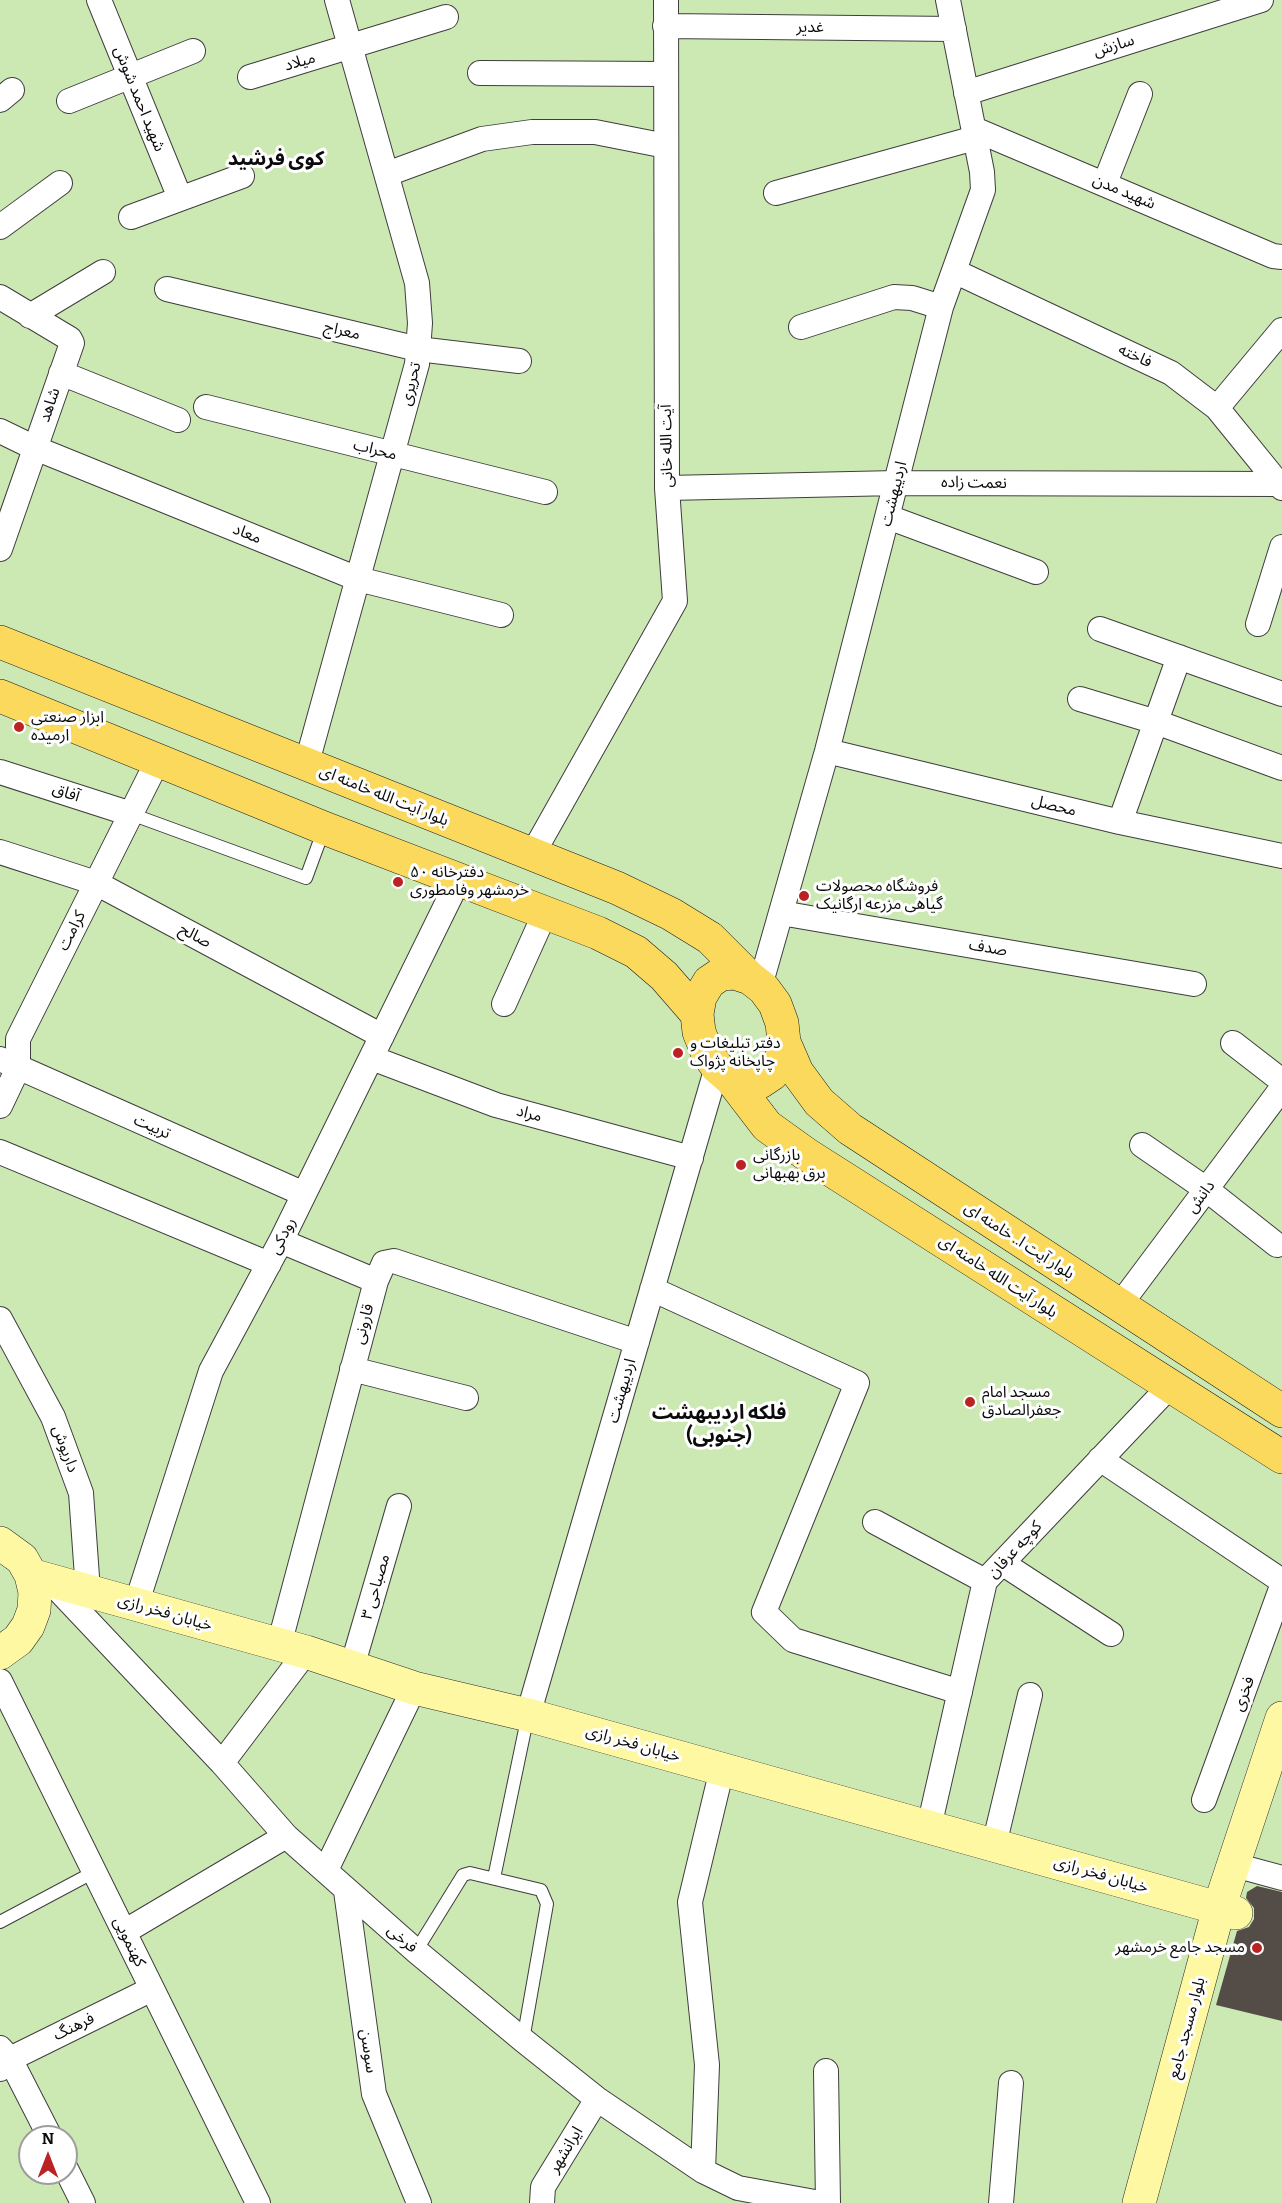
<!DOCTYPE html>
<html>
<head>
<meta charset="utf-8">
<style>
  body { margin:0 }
  #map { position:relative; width:1282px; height:2203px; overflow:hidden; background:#fffbe8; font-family:Bitter,serif }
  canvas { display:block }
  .north { position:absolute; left:18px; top:2125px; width:60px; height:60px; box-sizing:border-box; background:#fff; border:2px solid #9d9d9d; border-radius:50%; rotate:0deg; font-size:16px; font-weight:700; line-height:24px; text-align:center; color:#0b0b0b }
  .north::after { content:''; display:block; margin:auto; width:21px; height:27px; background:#bb2224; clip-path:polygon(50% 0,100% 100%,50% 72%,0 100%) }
</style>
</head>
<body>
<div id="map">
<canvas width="1282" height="2203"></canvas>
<div class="north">N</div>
</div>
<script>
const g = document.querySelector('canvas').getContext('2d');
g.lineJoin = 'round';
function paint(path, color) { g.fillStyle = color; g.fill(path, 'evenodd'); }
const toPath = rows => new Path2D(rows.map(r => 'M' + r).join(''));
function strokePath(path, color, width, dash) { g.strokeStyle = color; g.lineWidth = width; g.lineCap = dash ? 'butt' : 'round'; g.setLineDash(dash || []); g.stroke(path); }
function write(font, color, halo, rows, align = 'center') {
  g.font = font + ' Bitter,"Noto Sans Arabic",serif'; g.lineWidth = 6; g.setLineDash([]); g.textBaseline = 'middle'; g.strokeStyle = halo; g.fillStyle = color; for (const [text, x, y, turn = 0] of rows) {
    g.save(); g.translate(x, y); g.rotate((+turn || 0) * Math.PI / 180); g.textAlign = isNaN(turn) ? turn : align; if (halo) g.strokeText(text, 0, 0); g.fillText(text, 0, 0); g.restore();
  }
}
paint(toPath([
  [0,0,1282,0,1282,2203,0,2203],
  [30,2137,66,2137,66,2173,30,2173]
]), '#cde9b3');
paint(toPath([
  [1257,1886,1282,1892,1282,2021,1216,2005,1237,1931,1249,1927,1254,1919,1254,1908,1246,1898,1247,1892]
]), '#534c47');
const service = toPath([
  [131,814,306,878,324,829],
  [494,1878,528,1715],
  [0,1922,94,1872],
  [416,1951,463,1875,470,1873,541,1890,547,1904,523,2040]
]);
const minor = toPath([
  [99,0,180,198],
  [665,26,954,29],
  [480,73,665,74],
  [250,77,446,17],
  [966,93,1261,0],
  [0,100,12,90],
  [69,101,193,51],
  [974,129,1273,256,1282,257],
  [387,174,482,139,532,132,595,132,666,146],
  [1105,183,1140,94],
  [776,193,975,138],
  [131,217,242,176],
  [0,227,60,183],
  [954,271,1171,373,1217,408,1282,488],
  [167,289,418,349,519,361],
  [0,297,70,339,72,343,0,549],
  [30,316,103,272],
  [801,327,894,297,912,298,941,307],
  [61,373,178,420],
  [206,407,545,492],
  [1217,408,1282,330],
  [0,431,35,448,358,579,501,615],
  [667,488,897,483,1282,484],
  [888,517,1036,572],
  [1258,624,1282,547],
  [1100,629,1282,694],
  [1080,699,1156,722,1282,768],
  [827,751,1120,822,1282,856],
  [306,766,417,364,420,323,417,283,337,0],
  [0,772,131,814],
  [1120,822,1179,657],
  [0,852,96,883,382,1036],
  [532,855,675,601,667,488,666,0],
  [781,913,1194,984],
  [760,986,827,751,941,307,983,190,982,172,948,0],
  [504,1004,545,913],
  [1233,1043,1282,1081],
  [372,1058,496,1105,691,1158],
  [0,1059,304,1194],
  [0,1106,18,1068,18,1039,158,760],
  [1142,1145,1206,1189,1277,1245],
  [0,1152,269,1264],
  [281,1241,376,1281],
  [652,1289,857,1383,764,1612,793,1640,960,1692],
  [1119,1306,1282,1088],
  [0,1319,53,1417,81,1493,88,1591],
  [352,1369,466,1398],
  [1100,1459,1282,1581],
  [875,1522,985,1581],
  [1002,1563,1111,1634],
  [50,1581,222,1763,286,1836,416,1951,523,2040,597,2099,703,2171,738,2188,820,2203],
  [136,1605,211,1371,281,1241,459,879],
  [279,1645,376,1281,384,1263,394,1261,637,1342],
  [352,1667,399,1506],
  [0,1681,258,2203],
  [528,1715,717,1067],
  [222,1763,306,1652],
  [1204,1800,1282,1586],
  [929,1827,985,1581,1169,1387],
  [994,1845,1030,1695],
  [1249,1869,1282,1878],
  [326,1870,414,1688],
  [346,1891,374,2094,419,2203],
  [124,1932,286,1836],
  [0,2048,10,2059,50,2137],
  [0,2069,10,2059,152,1989],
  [826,2071,828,2203],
  [66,2169,83,2203],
  [703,2171,707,2065,690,1902,722,1769],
  [542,2203,543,2187,597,2099],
  [1001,2203,1011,2083]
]);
const secondary = toPath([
  [0,1543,22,1559,31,1575,35,1592,34,1610,28,1626,18,1640,0,1653],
  [31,1575,306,1652,414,1688,528,1715,1236,1913],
  [1139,2203,1219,1908,1282,1718]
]);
const primary = toPath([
  [0,642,617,888,671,914,710,938,750,978],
  [0,696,324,828,598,933,636,952,664,976,697,1014],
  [735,973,750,978,764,989,775,1004,782,1023,784,1042,781,1060,772,1074,760,1082,747,1083,731,1079,717,1067,707,1052,699,1032,697,1014,700,997,709,982,721,974,735,973],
  [784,1042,797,1072,819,1102,850,1129,1282,1411],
  [731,1079,767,1126,806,1154,1282,1457]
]);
strokePath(service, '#3e3e3e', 14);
strokePath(minor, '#3e3e3e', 26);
strokePath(secondary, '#2d2d2d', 34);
strokePath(primary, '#1c1c1c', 34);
strokePath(service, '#fff', 12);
strokePath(minor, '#fff', 24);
strokePath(secondary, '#fff8a3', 33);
strokePath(primary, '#fad95d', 33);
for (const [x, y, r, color] of [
  [19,727,6,"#bb2224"],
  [398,882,6,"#bb2224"],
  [804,896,6,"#bb2224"],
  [678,1053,6,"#bb2224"],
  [741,1165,6,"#bb2224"],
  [970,1402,6,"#bb2224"],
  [1257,1948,6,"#bb2224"]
]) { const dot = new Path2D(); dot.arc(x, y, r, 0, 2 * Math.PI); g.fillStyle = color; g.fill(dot); strokePath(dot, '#fff', 2); }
write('16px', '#0b0b0b', '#fff', [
  ["غدیر",810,28],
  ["سازش",1114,46,-17],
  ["میلاد",300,62,-16],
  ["شهید احمد شوش",139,99,68],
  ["شهید مدن",1124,192,23],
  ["معراج",342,331,13],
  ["فاخته",1135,356,25],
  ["تحریری",411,384,-76],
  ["شاهد",50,405,-71],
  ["آیت الله خانی",667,446,-91],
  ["محراب",375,450,14],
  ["نعمت زاده",974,483,1],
  ["اردیبهشت",894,494,-76],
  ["معاد",247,534,22],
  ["آفاق",66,793,18],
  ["بلوار آیت الله خامنه ای",384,796,22],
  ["محصل",1054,806,14],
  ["کرامت",72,931,-63],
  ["صالح",195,936,28],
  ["صدف",988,948,10],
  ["مراد",529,1114,15],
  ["تربیت",152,1127,24],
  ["دانش",1201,1197,-53],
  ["رودکی",283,1236,-63],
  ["بلوار آیت ا.. خامنه ای",1019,1241,33],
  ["بلوار آیت الله خامنه ای",998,1277,33],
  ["قارونی",364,1324,-75],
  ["اردیبهشت",622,1391,-74],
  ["داریوش",65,1449,70],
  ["کوچه عرفان",1015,1550,-47],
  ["مصباحی ۳",376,1587,-74],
  ["خیابان فخر رازی",165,1613,16],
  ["فخری",1244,1694,-70],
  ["خیابان فخر رازی",633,1744,16],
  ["خیابان فخر رازی",1101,1875,16],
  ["فرخی",402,1939,41],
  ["کهنمویی",129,1942,64],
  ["فرهنگ",74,2027,-26],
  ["بلوار مسجد جامع",1187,2028,-75],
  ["سوسن",368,2051,82],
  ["ایرانشهر",566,2150,-59]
]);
write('16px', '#0b0b0b', '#fff', [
  ["ابزار صنعتی",31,718],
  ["ارمیده",31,736],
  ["دفترخانه ۵۰",410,873],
  ["خرمشهر وفامطوری",410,891],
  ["فروشگاه محصولات",816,887],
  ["گیاهی مزرعه ارگانیک",816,905],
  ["دفتر تبلیغات و",690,1044],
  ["چاپخانه پژواک",690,1062],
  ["بازرگانی",753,1156],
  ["برق بهبهانی",753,1174],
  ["مسجد امام",982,1393],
  ["جعفرالصادق",982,1411],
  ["مسجد جامع خرمشهر",1245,1948,"right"]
], 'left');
write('bold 20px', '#0b0b0b', '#fff', [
  ["کوی فرشید",276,159],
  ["فلکه اردیبهشت",719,1413],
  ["(جنوبی)",719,1436]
]);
</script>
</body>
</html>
